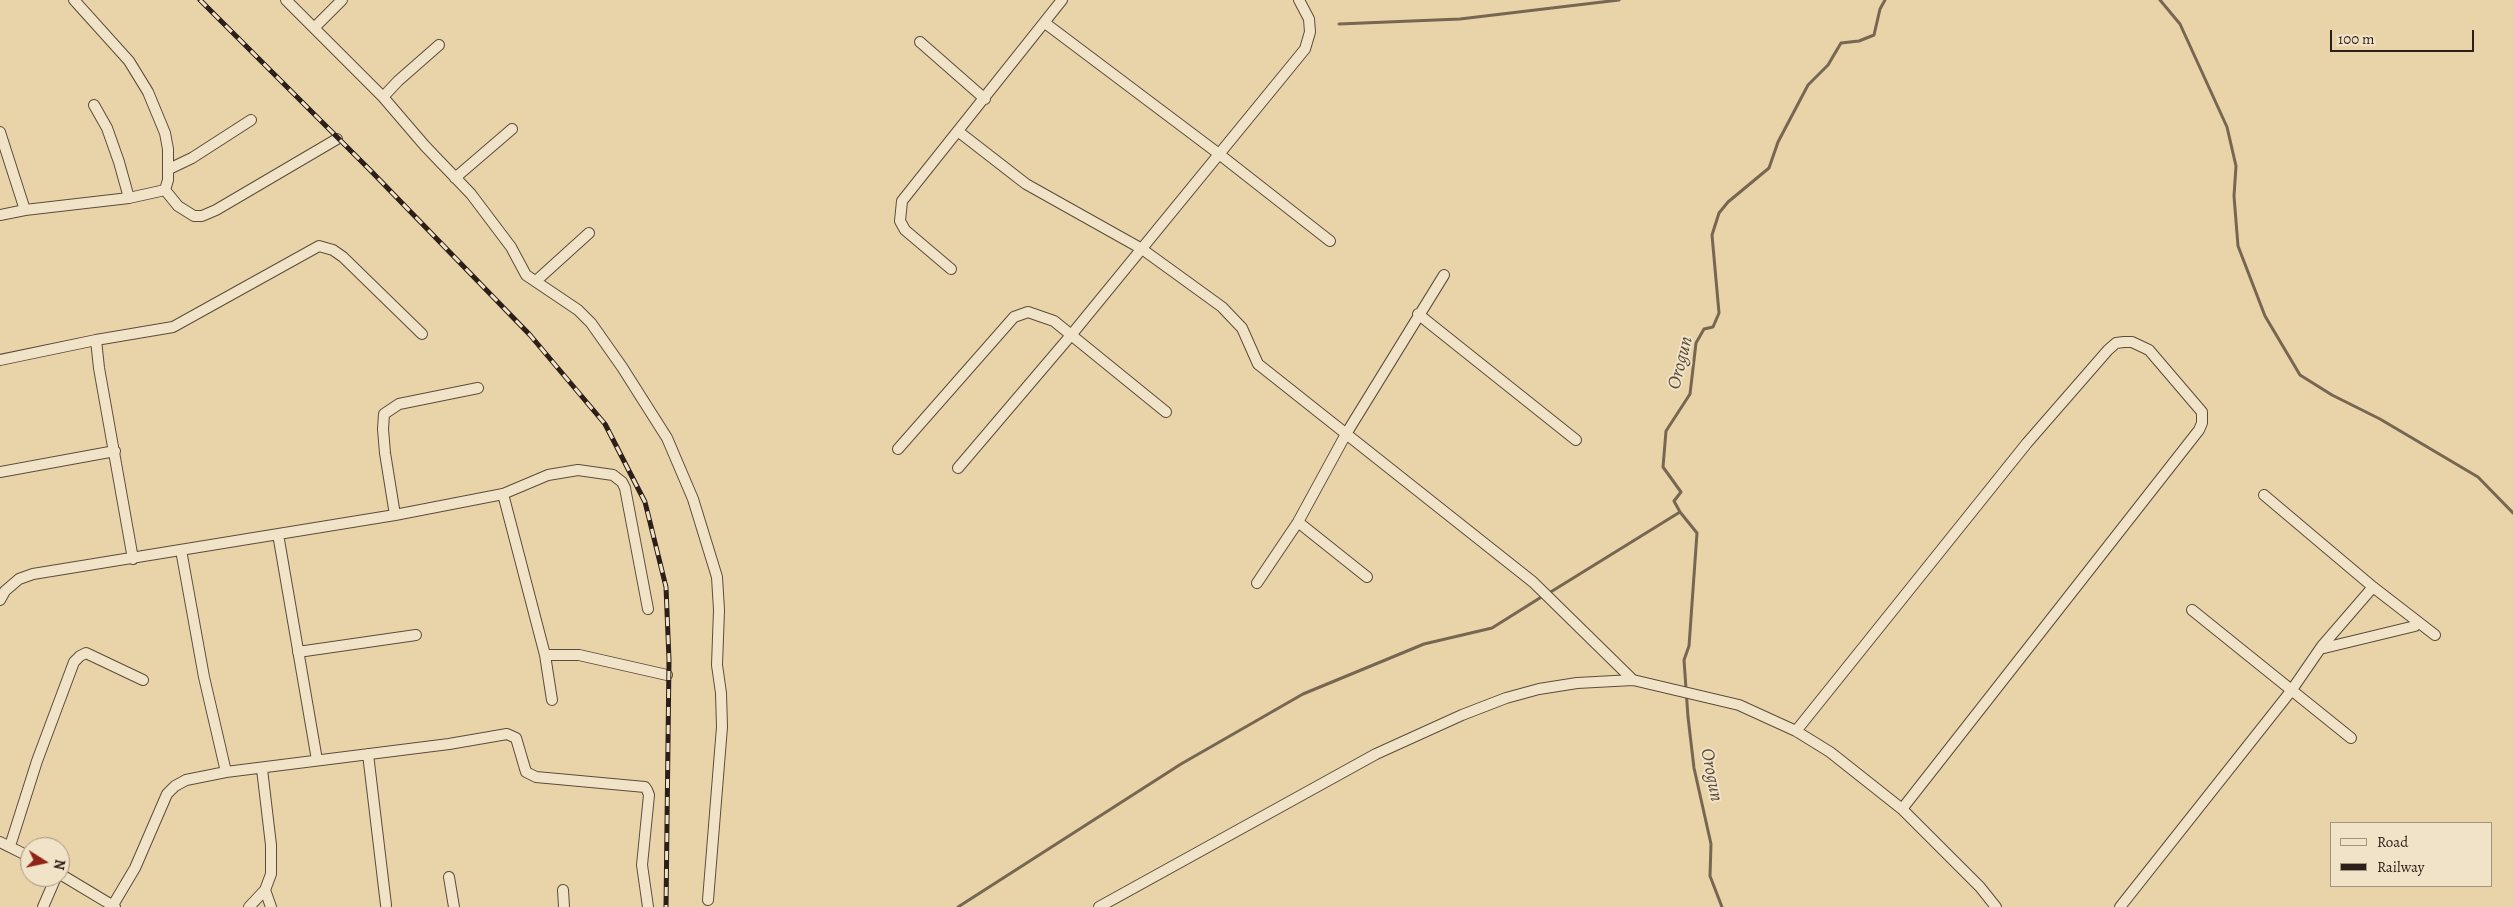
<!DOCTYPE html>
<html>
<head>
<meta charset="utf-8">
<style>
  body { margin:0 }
  #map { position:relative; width:2513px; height:907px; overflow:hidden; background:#e9d4a9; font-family:Alegreya,serif }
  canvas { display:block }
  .legend { position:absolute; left:2330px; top:822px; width:162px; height:65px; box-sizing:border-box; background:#f1e3c7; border:1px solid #a29481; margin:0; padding:6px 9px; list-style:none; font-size:15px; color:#2c1e18 }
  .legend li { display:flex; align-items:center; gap:10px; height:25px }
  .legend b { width:25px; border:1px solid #a29481 }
  .north { position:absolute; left:20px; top:837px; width:50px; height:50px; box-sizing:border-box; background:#f1e3c7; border:1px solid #a29481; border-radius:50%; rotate:100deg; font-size:14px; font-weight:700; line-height:20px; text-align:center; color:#2c1e18 }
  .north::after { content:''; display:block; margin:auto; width:18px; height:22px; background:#8f2418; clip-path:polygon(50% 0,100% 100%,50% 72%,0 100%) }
  .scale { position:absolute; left:2330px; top:30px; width:144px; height:22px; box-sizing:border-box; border:2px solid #2c1e18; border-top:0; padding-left:6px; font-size:15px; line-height:18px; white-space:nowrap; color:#2c1e18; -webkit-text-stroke:4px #f1e3c7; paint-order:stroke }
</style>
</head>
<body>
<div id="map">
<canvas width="2513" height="907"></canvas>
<ul class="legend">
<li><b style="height:6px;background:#f1e3c7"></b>Road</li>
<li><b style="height:6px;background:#2c1e18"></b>Railway</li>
</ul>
<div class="north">N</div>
<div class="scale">100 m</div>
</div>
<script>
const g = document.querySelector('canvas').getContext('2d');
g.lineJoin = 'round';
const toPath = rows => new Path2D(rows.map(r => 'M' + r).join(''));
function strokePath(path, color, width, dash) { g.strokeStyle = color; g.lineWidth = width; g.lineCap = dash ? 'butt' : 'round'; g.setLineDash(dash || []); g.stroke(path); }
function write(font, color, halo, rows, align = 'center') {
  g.font = font + ' Alegreya,serif'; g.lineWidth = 4; g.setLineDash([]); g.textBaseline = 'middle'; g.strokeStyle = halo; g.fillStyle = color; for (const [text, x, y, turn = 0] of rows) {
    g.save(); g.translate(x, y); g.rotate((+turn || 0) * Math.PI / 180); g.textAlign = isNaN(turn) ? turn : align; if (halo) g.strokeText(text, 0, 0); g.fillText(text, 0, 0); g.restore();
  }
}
strokePath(toPath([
  [2160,0,2180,24,2227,127,2236,166,2234,196,2238,246,2265,316,2300,375,2332,395,2380,419,2478,477,2513,513],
  [1339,24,1460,19,1619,0],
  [1549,593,1680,512],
  [958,907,1181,764,1303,694,1424,644,1492,628,1543,596],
  [1722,907,1710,876,1711,844,1694,768,1688,717,1684,660,1689,646,1697,533,1680,512,1674,501,1681,492,1663,467,1666,431,1690,394,1696,343,1704,329,1713,327,1719,313,1712,235,1719,213,1728,202,1769,168,1778,142,1808,85,1828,65,1841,43,1859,41,1874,35,1880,9,1885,0]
]), '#776652', 3);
const minor = toPath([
  [74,0,129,61,148,92,165,133,168,149,168,180,165,190],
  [286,0,383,97,425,146,471,194,511,247,526,275,578,310,591,323,622,367,667,438,693,499,717,577,719,610,717,665,721,693,722,727,708,900],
  [1045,23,1219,154,1330,241],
  [314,28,342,0],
  [920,42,985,99],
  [383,97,398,81,439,45],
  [94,105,107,128,119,162,129,198],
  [0,132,25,210],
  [959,132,1026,184,1142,249,1222,307,1242,328,1258,364,1533,582,1633,680],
  [169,169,192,158,251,120],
  [455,178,512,129],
  [165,190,178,206,194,216,202,216,216,210,337,139],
  [0,215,25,210,129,198,165,190],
  [951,269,905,230,900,221,902,201,1062,0],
  [536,281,589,233],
  [1418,314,1576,440],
  [0,360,96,340],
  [898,449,1014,317,1028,312,1054,321,1166,412],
  [958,468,1072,334,1305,49,1310,32,1309,19,1299,0],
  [0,472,115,451],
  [503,494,545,655,552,700],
  [2264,495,2373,587,2435,635],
  [395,515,385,453,383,429,384,414,399,404,478,388],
  [1298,522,1367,577],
  [278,534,317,760],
  [181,550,204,677,226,772],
  [133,559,99,368,96,340,173,327,319,246,333,250,343,257,422,334],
  [1257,583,1298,522,1346,434,1444,275],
  [0,600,5,591,19,579,33,574,395,515,503,494,548,475,578,470,613,475,622,482,625,488,648,609],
  [2192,610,2351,738],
  [2322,646,2324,648,2415,626],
  [298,652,416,635],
  [545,655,579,655,667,675],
  [1796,731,2027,443,2108,350,2116,343,2124,342,2132,342,2149,350,2202,412,2202,423,2199,430,1902,809],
  [368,754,386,905],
  [0,842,30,857],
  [10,846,37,761,74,662,80,656,86,653,143,680],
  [60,874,115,907],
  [449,877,454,907],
  [265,890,271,907],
  [563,890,564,907],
  [113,905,135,868,167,794,175,786,186,780,226,772,449,744,507,734,516,738,526,772,536,777,645,787,647,790,649,795,642,865,648,907],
  [43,907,56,877],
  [249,907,265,890,271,874,271,845,262,769],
  [1099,907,1376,754,1462,715,1506,698,1539,689,1577,683,1633,680,1739,705,1796,731,1830,752,1902,809,1980,887,1996,907],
  [2120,907,2291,691,2322,646,2373,587]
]);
strokePath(minor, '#5b4c3c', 12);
strokePath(minor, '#f1e3c7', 10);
const rail = toPath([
  [200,0,371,171,530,335,605,424,645,502,666,587,669,660,666,907]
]);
strokePath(rail, '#2c1e18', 5);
strokePath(rail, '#f1e3c7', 3, [9]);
write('italic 19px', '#58483a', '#f1e3c7', [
  ["Orogun",1681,363,-76],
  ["Orogun",1711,775,79]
]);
</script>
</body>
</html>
